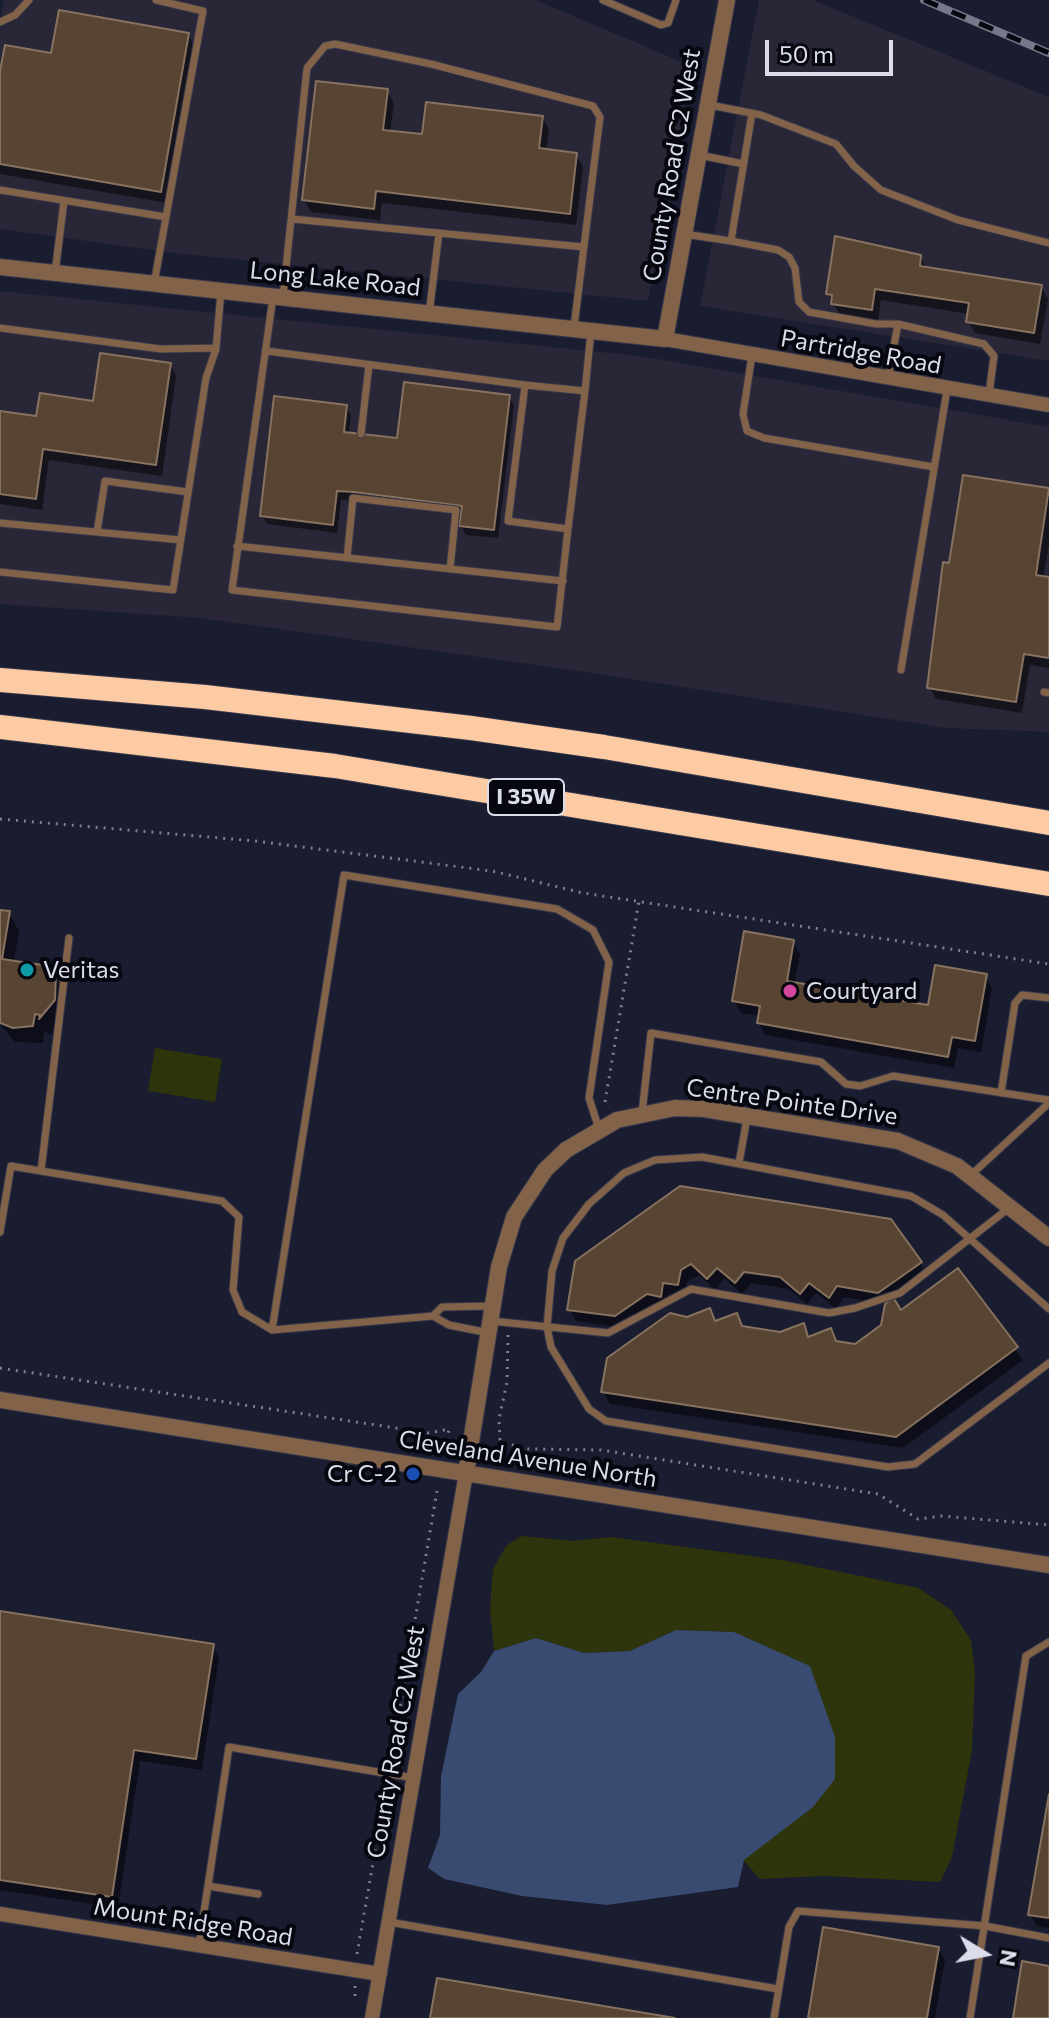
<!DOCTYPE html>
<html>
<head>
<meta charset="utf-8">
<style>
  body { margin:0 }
  #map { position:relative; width:1049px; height:2018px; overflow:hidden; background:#1a1c30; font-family:Commissioner,sans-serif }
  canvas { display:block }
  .north { position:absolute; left:945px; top:1914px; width:80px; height:80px; -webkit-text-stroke:6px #070710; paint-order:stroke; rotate:100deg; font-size:22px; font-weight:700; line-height:32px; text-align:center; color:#dbddeb }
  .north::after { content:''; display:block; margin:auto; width:28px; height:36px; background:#dbddeb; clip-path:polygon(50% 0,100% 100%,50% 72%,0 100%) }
  .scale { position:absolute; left:765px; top:40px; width:128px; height:36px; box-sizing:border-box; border:4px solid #dbddeb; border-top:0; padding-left:10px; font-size:24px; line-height:28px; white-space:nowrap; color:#dbddeb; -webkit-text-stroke:6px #070710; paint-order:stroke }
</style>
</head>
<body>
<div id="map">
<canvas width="1049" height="2018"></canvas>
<div class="north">N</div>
<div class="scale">50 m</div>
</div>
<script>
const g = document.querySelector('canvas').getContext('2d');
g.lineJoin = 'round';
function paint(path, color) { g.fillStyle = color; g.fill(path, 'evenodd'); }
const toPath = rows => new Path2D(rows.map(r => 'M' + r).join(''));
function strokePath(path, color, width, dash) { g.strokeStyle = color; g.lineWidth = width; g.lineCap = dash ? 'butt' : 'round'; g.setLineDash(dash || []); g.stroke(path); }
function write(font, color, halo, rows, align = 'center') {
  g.font = font + ' Commissioner,sans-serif'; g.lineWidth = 8; g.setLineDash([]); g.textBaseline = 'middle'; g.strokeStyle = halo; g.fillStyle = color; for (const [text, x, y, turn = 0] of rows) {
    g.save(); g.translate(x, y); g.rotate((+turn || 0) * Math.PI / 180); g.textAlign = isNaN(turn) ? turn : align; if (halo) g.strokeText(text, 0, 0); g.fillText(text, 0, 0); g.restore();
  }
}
paint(toPath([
  [4,0,536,0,691,66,648,301,174,253,0,229,0,23],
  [759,0,813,0,1049,97,1049,361,700,306],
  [0,291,640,356,1049,427,1049,732,947,728,579,671,200,618,0,604]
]), '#292637');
paint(toPath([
  [155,1048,222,1059,215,1102,148,1091],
  [521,1536,573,1541,611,1537,782,1560,919,1588,951,1610,971,1640,975,1673,972,1750,952,1857,940,1882,824,1876,760,1879,743,1860,775,1835,770,1650,734,1632,676,1630,630,1651,584,1653,536,1638,494,1651,490,1609,493,1569,506,1546]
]), '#2e340b');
paint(toPath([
  [676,1630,734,1632,810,1666,835,1737,835,1779,813,1807,744,1860,738,1887,607,1905,522,1896,444,1879,428,1868,440,1835,441,1776,458,1694,481,1672,494,1651,536,1638,584,1653,630,1651]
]), '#394b70');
paint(toPath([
  [188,34,194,46,167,203,0,174,0,83,53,55],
  [387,91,394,103,390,133,423,137,542,117,549,129,546,151,576,155,583,167,576,225,382,203,380,220,311,212,304,200],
  [920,257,927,269,1041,287,1048,299,1040,344,975,333,968,321,969,314,881,300,878,321,840,315,828,294],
  [170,364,176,376,162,476,49,460,42,510,0,504,0,413,38,418,95,403],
  [509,397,514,405,498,538,466,535,461,526,463,514,360,501,341,500,337,533,267,524,262,516,346,407,351,415,349,435,399,440],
  [965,477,1049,491,1049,544,1043,579,1049,579,1049,668,1030,665,1022,713,936,699,929,687],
  [0,912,9,913,19,931,14,962,54,975,65,994,64,1019,51,1035,44,1031,43,1043,15,1042,0,1024],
  [793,942,800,954,794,984,929,1008,985,976,992,988,981,1052,958,1048,954,1068,765,1035,759,1023,760,1016,741,1013,734,1001],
  [577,1262,920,1263,927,1275,892,1299,901,1313,958,1271,1023,1360,903,1448,610,1404,604,1392,688,1319,709,1310,716,1323,736,1316,743,1327,780,1334,803,1325,810,1338,830,1330,838,1343,856,1346,883,1326,886,1305,844,1297,836,1309,816,1293,807,1304,789,1289,751,1283,742,1294,724,1278,715,1290,699,1275,687,1282,684,1296,669,1294,667,1308,654,1305,623,1328,576,1321,570,1309],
  [0,1613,213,1646,219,1658,202,1770,140,1761,118,1908,0,1890],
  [1049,1806,1049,1928,1037,1926,1030,1914],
  [938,1948,945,1960,935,2018,810,2018]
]), '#0007');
const building = toPath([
  [59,10,189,33,161,192,0,164,0,71,5,45,51,53,59,10],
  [316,81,388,89,383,130,422,134,426,102,543,116,539,148,577,153,570,214,376,191,374,209,302,200,316,81],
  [835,236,921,255,920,266,1042,285,1034,333,966,322,969,303,875,289,872,310,831,304,832,295,826,294,835,236],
  [100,353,171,363,156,465,43,449,36,499,0,494,0,411,36,416,40,393,93,401,100,353],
  [404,382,510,395,494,530,459,526,462,506,354,492,337,491,333,525,260,516,274,396,347,405,344,432,397,438,404,382],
  [963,475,1049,488,1036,575,1049,577,1049,658,1024,654,1016,702,927,688,943,562,949,563,963,475],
  [0,910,10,911,2,959,49,966,48,962,56,974,55,1000,39,1019,40,1015,35,1014,33,1026,13,1028,0,1023,0,910],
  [744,931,794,940,787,981,928,1005,935,965,987,974,975,1041,952,1037,948,1057,757,1023,760,1006,732,1001,744,931],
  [680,1186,891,1219,922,1262,878,1293,837,1286,829,1298,809,1283,800,1294,780,1277,744,1272,735,1283,717,1268,707,1279,691,1264,681,1270,678,1285,663,1283,661,1297,647,1294,615,1316,567,1310,575,1261,680,1186],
  [958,1268,1018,1347,896,1437,601,1392,607,1358,670,1313,687,1317,710,1308,715,1321,737,1313,742,1326,780,1332,804,1323,808,1337,831,1328,836,1341,855,1344,881,1325,885,1304,893,1297,901,1310,958,1268],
  [0,1611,214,1644,196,1759,134,1750,112,1897,0,1880,0,1611],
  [1049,1794,1049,1918,1028,1915,1049,1794],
  [823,1927,939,1947,927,2018,808,2018,823,1927],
  [1022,1961,1049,1966,1049,2018,1013,2018,1022,1961],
  [437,1978,675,2018,430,2018,437,1978]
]);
paint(building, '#574432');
strokePath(building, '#86725e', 2);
const service = toPath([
  [603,0,661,25,668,23,676,0],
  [0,22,15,15,29,0],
  [710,105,761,115,836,144,854,166,881,190,958,220,1049,243],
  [699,155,744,164],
  [0,190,166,217],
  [292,219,584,247],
  [684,234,731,241,752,113],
  [731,241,778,250,789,257,795,268,799,302,809,312,876,324,898,324,984,344,994,356,989,394],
  [55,273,64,201],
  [154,284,203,11,156,0],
  [283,296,307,68,325,46,335,44,431,64,593,106,600,117,574,327],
  [273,297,232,590,557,627,568,529],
  [429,314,439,233],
  [0,328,161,349,216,348],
  [267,351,525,385],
  [752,355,743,414,747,431,764,438,934,467],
  [888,377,898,324],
  [585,391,525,385,508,521,568,529,585,391,591,331],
  [361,434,369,365],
  [0,523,181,540],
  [97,532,105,481,188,492],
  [237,546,563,581],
  [347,558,353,498,456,510,450,569],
  [0,572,173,590,206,378,216,349,221,291],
  [901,670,947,390],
  [1044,692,1049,693],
  [1001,1093,1015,1003,1022,995,1049,998],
  [642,1113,651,1033,821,1062,846,1084,860,1086,893,1076,1049,1100],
  [739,1163,747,1118],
  [41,1171,69,938],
  [971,1175,1049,1103],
  [0,1232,11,1166,222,1201,239,1217,233,1290,242,1312,272,1330],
  [1049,1309,943,1215,911,1196,702,1157,655,1160,624,1173,589,1204,563,1238,552,1271,547,1327,551,1347,589,1409,606,1421,888,1467,915,1464,1049,1363],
  [433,1316,442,1307,491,1306],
  [491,1321,608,1333,691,1289,829,1313,855,1308,900,1293,1009,1208],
  [489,1333,449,1325,433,1316,272,1330,344,875,557,909,593,930,609,962,589,1098,599,1129],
  [208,1886,258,1894],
  [389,1922,778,1989],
  [199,1945,229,1747,414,1778],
  [774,2018,789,1927,798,1911,985,1926,1049,1938],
  [970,2018,1026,1656,1049,1642]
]);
const minor = toPath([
  [665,339,1049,405],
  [0,1914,380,1974],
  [372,2018,466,1473]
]);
const tertiary = toPath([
  [0,267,665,339,727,0],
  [0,1400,1049,1565],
  [466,1473,499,1267,514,1217,545,1170,566,1150,617,1120,675,1108,704,1109,898,1141,957,1166,1049,1238]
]);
const motorway = toPath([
  [0,680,205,697,471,728,604,747,1049,823],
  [0,727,335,766,1049,884]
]);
strokePath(service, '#35374a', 9);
strokePath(minor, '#35374a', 16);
strokePath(tertiary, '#35374a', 18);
strokePath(motorway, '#35374a', 26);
strokePath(toPath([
  [0,819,255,841,492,871,583,893,1049,964],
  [605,1102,639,901],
  [508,1335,507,1382,499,1419,500,1442,529,1449,601,1450,878,1494,918,1519,942,1516,1049,1525],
  [0,1368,429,1433,449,1429,444,1454],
  [391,1761,438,1485],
  [357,1954,387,1784],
  [355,1986,355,1997,358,2000]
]), '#7e8090', 3, [2, 6]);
strokePath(service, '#826248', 7);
strokePath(minor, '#826248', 14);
strokePath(tertiary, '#826248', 16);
strokePath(motorway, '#fccaa3', 24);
const rail = toPath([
  [924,0,1049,53]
]);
strokePath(rail, '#77798a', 8);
strokePath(rail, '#070710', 5, [15]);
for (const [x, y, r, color] of [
  [27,970,8,"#0f9aa8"],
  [790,991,8,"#d1479c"],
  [413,1474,8,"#1a4fb4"]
]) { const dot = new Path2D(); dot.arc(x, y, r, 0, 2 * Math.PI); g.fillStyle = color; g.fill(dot); strokePath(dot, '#070710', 3); }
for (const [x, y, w] of [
  [526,797,76]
]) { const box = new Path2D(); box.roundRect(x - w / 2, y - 18, w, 36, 6); g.fillStyle = '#070710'; g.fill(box); strokePath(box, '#dbddeb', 2); }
write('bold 22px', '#dbddeb', null, [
  ["I 35W",526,797]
]);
write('24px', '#dbddeb', '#070710', [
  ["County Road C2 West",672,165,-80],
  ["Long Lake Road",335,279,6],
  ["Partridge Road",861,352,10],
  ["Centre Pointe Drive",792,1102,8],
  ["Cleveland Avenue North",528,1459,9],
  ["County Road C2 West",396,1742,-80],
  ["Mount Ridge Road",193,1922,9]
]);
write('24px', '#dbddeb', '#070710', [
  ["Veritas",43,970],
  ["Courtyard",806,991],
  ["Cr C-2",397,1474,"right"]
], 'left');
</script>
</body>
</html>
